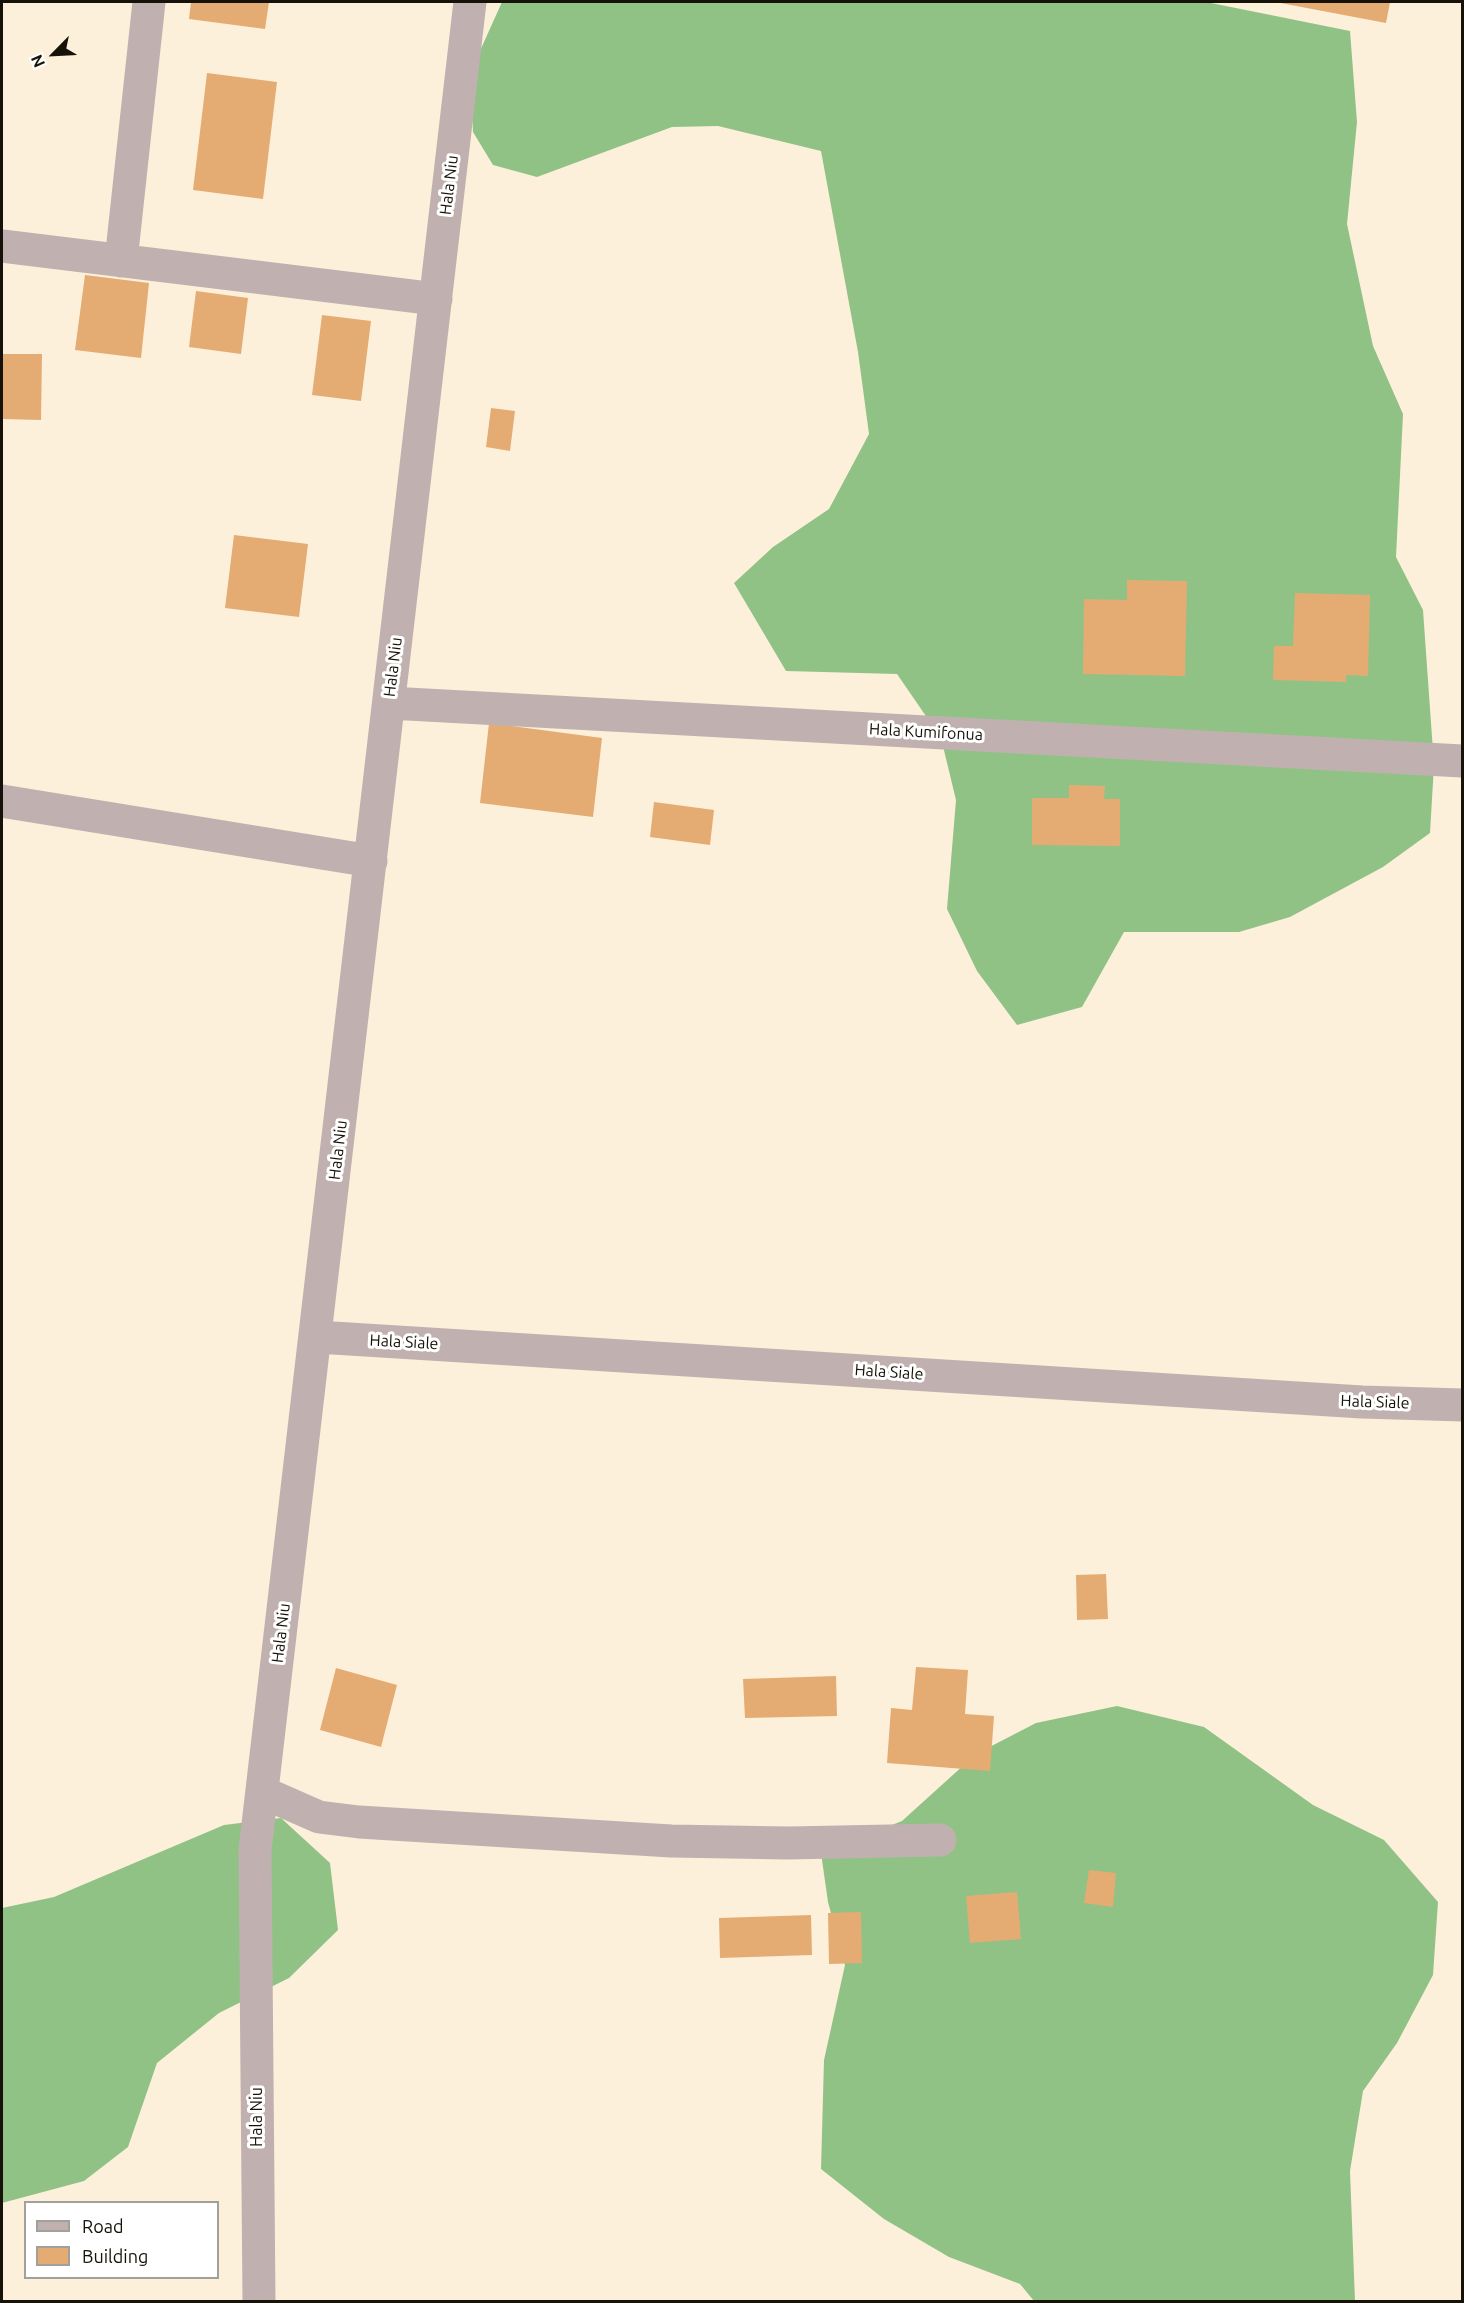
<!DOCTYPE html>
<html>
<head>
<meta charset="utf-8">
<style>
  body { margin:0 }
  #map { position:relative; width:1464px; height:2303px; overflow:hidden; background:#fdf0da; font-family:Ubuntu,sans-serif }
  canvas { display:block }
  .frame { position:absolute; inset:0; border:3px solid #171209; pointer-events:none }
  .legend { position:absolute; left:24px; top:2201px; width:195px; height:78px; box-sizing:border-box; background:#fff; border:2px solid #a2a09d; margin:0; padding:8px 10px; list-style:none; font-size:18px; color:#171209 }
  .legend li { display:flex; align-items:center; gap:12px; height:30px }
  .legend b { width:30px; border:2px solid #a2a09d }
  .north { position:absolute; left:24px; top:24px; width:60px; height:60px; -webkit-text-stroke:4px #fff; paint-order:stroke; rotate:246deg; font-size:16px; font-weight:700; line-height:24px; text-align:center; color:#171209 }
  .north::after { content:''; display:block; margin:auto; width:21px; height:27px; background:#171209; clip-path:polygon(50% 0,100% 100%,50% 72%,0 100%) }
</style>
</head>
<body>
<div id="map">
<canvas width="1464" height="2303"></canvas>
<div class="frame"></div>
<ul class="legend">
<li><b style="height:8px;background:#c0b1b0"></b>Road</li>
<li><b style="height:16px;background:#e4ac73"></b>Building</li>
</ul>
<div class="north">N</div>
</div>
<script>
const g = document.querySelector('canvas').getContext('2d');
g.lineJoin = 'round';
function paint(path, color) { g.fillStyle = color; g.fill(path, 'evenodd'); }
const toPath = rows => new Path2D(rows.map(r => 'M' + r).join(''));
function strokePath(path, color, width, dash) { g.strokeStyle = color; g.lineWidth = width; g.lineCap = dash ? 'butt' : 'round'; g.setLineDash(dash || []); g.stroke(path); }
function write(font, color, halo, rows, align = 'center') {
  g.font = font + ' Ubuntu,sans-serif'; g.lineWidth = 6; g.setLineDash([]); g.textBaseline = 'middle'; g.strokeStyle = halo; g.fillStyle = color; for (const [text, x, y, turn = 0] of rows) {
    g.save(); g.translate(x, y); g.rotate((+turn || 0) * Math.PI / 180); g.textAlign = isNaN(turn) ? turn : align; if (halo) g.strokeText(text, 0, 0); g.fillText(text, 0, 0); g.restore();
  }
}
paint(toPath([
  [502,2,1206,2,1350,31,1357,122,1347,224,1373,346,1403,414,1396,557,1423,610,1434,765,1430,833,1383,867,1290,917,1239,932,1124,932,1082,1007,1017,1025,977,971,947,909,956,800,941,738,897,674,786,671,734,583,773,547,829,509,869,434,858,352,821,151,718,126,672,127,537,177,493,165,473,132,470,73],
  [1117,1706,1204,1727,1313,1805,1384,1840,1438,1902,1433,1975,1397,2043,1363,2091,1350,2171,1355,2301,1034,2301,1020,2284,949,2257,884,2219,821,2169,824,2060,845,1965,828,1902,821,1853,902,1821,976,1754,1036,1723],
  [281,1818,330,1863,338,1930,289,1978,219,2013,157,2063,128,2147,84,2181,2,2203,2,1908,54,1897,224,1825]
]), '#90c286');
paint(toPath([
  [191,2,269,2,265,29,189,19],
  [1275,2,1390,2,1386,23],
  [207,73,277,82,263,199,193,190],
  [85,275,149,283,141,358,75,350],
  [196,291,248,298,241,354,189,347],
  [322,315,371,321,361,401,312,395],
  [2,354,42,354,41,420,2,419],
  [491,408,515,411,510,451,486,447],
  [234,535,308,544,299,617,225,608],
  [1127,580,1187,581,1185,676,1083,674,1084,599,1127,600],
  [1295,593,1370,595,1368,676,1346,675,1346,682,1273,680,1274,646,1293,646],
  [489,723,602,738,593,817,480,803],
  [1069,785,1105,786,1104,799,1120,799,1120,846,1032,845,1032,798,1069,798],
  [654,802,714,810,710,845,650,837],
  [1106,1574,1108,1619,1077,1620,1076,1575],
  [916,1667,968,1670,965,1714,994,1716,990,1771,887,1763,891,1708,912,1710],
  [336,1668,397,1685,381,1747,320,1730],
  [836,1676,837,1716,745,1718,743,1679],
  [1089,1870,1116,1873,1113,1907,1084,1903],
  [1017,1892,1021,1939,970,1943,966,1896],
  [861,1912,862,1963,829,1964,828,1913],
  [811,1915,812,1955,720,1958,719,1918]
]), '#e4ac73');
strokePath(toPath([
  [2,246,436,299],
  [121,261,149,2],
  [389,703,1462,761],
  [2,801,371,861],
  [317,1337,1362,1402,1462,1405],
  [262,1792,319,1817,359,1822,671,1841,788,1843,940,1840],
  [259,2302,255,1850,470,2]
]), '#c0b1b0', 33);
write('16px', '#171209', '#fff', [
  ["Hala Niu",449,185,-83],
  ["Hala Niu",393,667,-83],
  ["Hala Kumifonua",926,732,3],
  ["Hala Niu",338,1150,-83],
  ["Hala Siale",404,1342,3],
  ["Hala Siale",889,1372,4],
  ["Hala Siale",1375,1402,2],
  ["Hala Niu",281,1633,-83],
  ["Hala Niu",257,2117,-90]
]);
</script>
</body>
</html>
